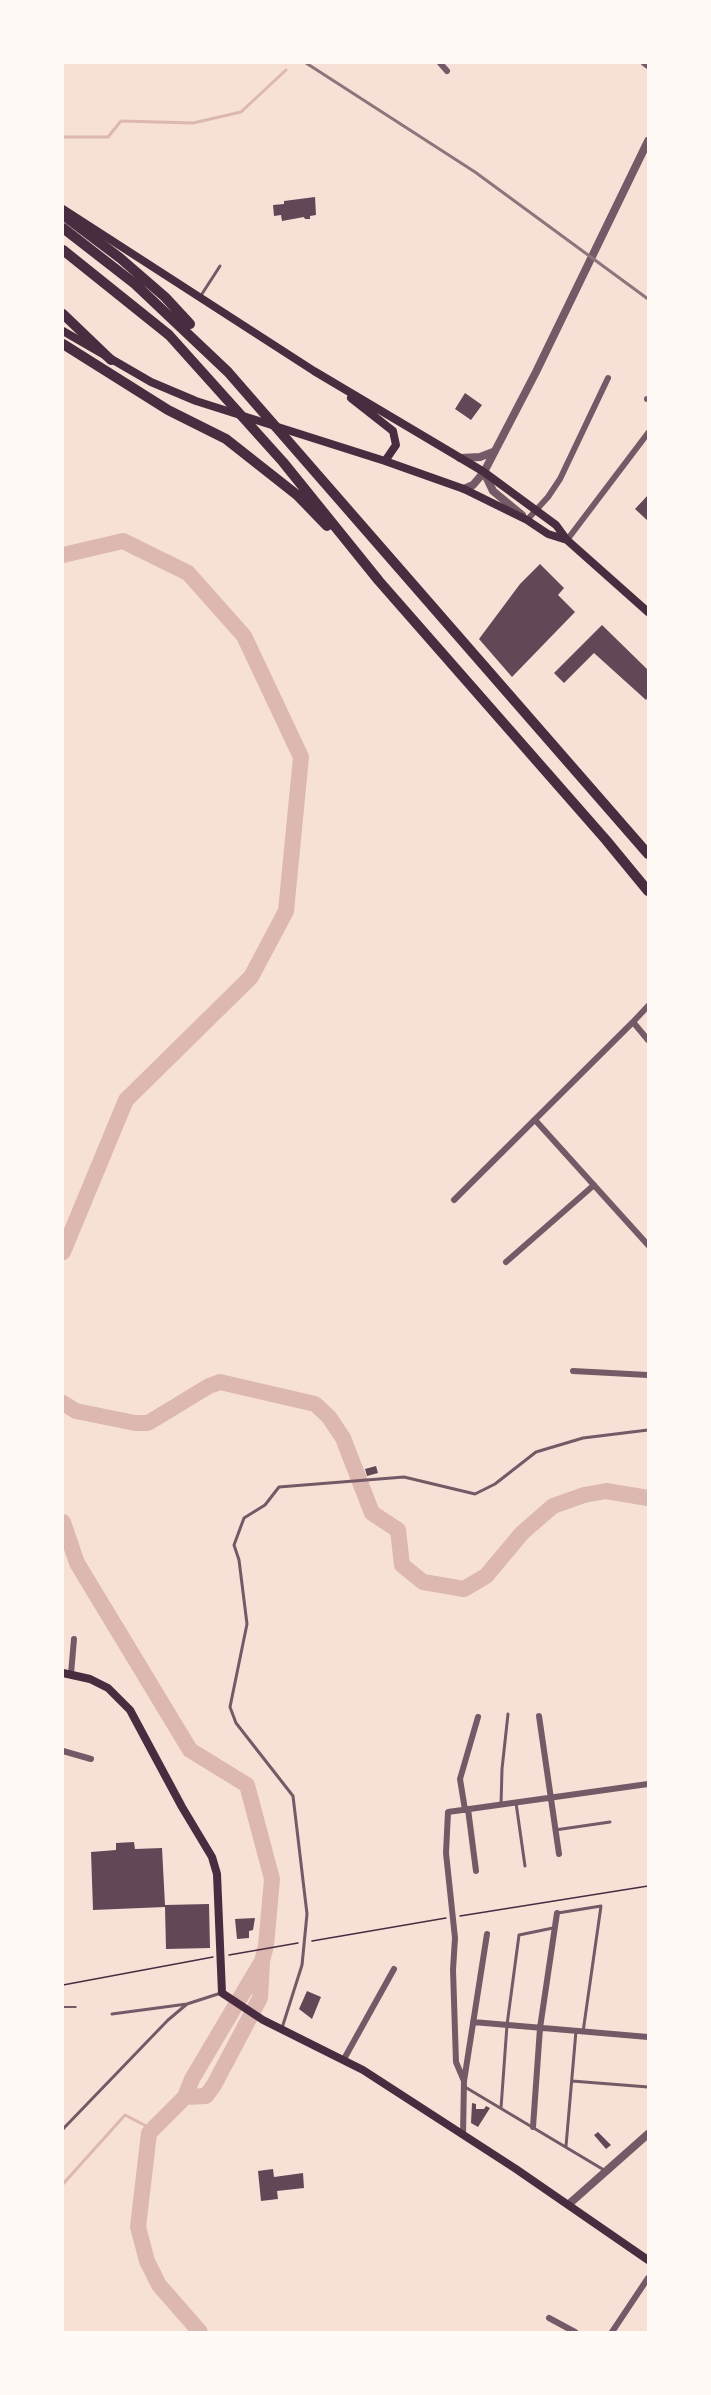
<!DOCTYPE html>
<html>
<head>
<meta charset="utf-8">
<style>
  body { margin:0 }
  #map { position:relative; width:711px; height:2395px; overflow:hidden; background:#f7e1d7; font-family:"Fira Sans",sans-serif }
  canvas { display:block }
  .frame { position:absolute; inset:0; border:64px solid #fffaf5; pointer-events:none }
</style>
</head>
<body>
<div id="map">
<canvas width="711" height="2395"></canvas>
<div class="frame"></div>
</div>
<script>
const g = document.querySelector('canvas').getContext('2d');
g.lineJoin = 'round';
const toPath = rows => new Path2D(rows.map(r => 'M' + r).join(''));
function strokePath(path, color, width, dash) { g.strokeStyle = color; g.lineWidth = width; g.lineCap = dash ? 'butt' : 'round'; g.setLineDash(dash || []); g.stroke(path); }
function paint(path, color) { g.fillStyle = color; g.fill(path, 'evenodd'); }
strokePath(toPath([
  [63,137,108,137,121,121,193,123,241,112,286,70],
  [63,2184,125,2115,152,2129]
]), '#dcb8b0', 3);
strokePath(toPath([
  [63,555,123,541,188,573,244,636,301,757,286,911,251,977,126,1100,63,1252],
  [63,1403,76,1411,135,1423,148,1423,209,1386,220,1382,315,1404,329,1417,343,1438,372,1513,398,1530,402,1565,423,1582,464,1589,486,1576,522,1533,553,1506,584,1495,606,1491,648,1498],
  [63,1522,77,1563,190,1750,247,1785,272,1879,266,1946,262,1961,192,2079,185,2097,149,2133,138,2227,147,2261,159,2285,200,2332],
  [185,2097,206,2096,214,2085,260,1998,262,1962]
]), '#dcb8b0', 16);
paint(toPath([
  [315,197,316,215,310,216,310,219,305,219,304,217,282,221,281,215,274,216,273,205,284,204,284,201],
  [465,393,482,405,471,420,455,409],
  [648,495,648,521,635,509],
  [540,564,564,588,558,595,575,612,512,677,479,639,520,584],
  [602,625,648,670,648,697,646,700,594,653,564,683,554,673],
  [376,1466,378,1473,367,1476,365,1469],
  [134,1842,135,1849,162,1848,165,1905,209,1904,210,1948,166,1949,165,1907,93,1910,91,1852,116,1850,116,1843],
  [255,1918,253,1930,249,1931,249,1938,237,1939,235,1919],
  [307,1991,321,1997,312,2019,299,2009],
  [472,2103,476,2104,476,2109,484,2109,486,2106,490,2108,478,2127,471,2123],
  [598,2132,611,2145,606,2149,594,2135],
  [273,2169,274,2177,303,2173,304,2188,277,2191,278,2199,261,2201,258,2171]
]), '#644757');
strokePath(toPath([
  [460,1916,648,1886],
  [312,1941,446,1918],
  [229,1955,298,1943],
  [63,1985,213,1957],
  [63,2007,76,2007]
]), '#4a2c40', 1.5);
strokePath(toPath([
  [200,297,220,266],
  [516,1803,525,1866],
  [501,1805,502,1769,508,1714],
  [555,1830,610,1822],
  [558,1913,601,1906,583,2032],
  [112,2014,187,2004,221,1993],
  [282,2028,302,1965,307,1914,293,1796,236,1723,230,1707,247,1624,239,1560,234,1545,244,1518,265,1505,279,1487,404,1477,475,1494,495,1484,536,1452,583,1438,648,1430],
  [572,2081,648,2087],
  [465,2087,604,2170],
  [501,2108,507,2025,519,1935,553,1928],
  [63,2129,168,2020,187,2004],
  [566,2146,576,2031]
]), '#755966', 3);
strokePath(toPath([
  [440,63,447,71],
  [644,63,648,66],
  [647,399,648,399],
  [527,520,548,497,560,479,608,378],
  [567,540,648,433],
  [633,1022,648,1006],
  [536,1121,648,1245],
  [454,1200,633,1022,648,1040],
  [506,1262,594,1185],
  [573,1371,648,1375],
  [71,1674,74,1639],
  [539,1716,559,1854],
  [63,1751,91,1759],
  [468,1809,476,1871],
  [465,1810,460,1779,478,1717],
  [473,2022,648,2037],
  [344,2059,394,1969],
  [464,2081,456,2062,453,1970,455,1938,446,1853,448,1812,648,1784],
  [533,2127,540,2028,557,1913],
  [463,2135,464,2081,487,1934],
  [549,2318,575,2332],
  [612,2332,648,2278]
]), '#755966', 6);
strokePath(toPath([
  [460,458,480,457,493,452],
  [484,472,493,491,522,515],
  [464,489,473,485,484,472,536,372,648,141],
  [569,2204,648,2134]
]), '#755966', 8);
strokePath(toPath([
  [63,209,314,371,484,472,556,525,567,540,648,612],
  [63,331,151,382,196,401,385,461,464,489,527,520,548,534,567,540],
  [351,398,393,431,396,445,385,461],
  [63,1673,90,1679,108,1688,130,1710,182,1807,212,1857,217,1874,222,1993,263,2020,363,2070,516,2169,648,2260]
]), '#4a2c40', 8);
strokePath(toPath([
  [63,215,120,258,165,297,190,324],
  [63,228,135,284,228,372,648,854],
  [63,250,169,335,283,462,379,581,606,840,648,891],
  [63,314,111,360],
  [63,344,168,410,226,439,297,495,327,526]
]), '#4a2c40', 10);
strokePath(toPath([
  [306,63,475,172,648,299]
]), '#8f747c', 3);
</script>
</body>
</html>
